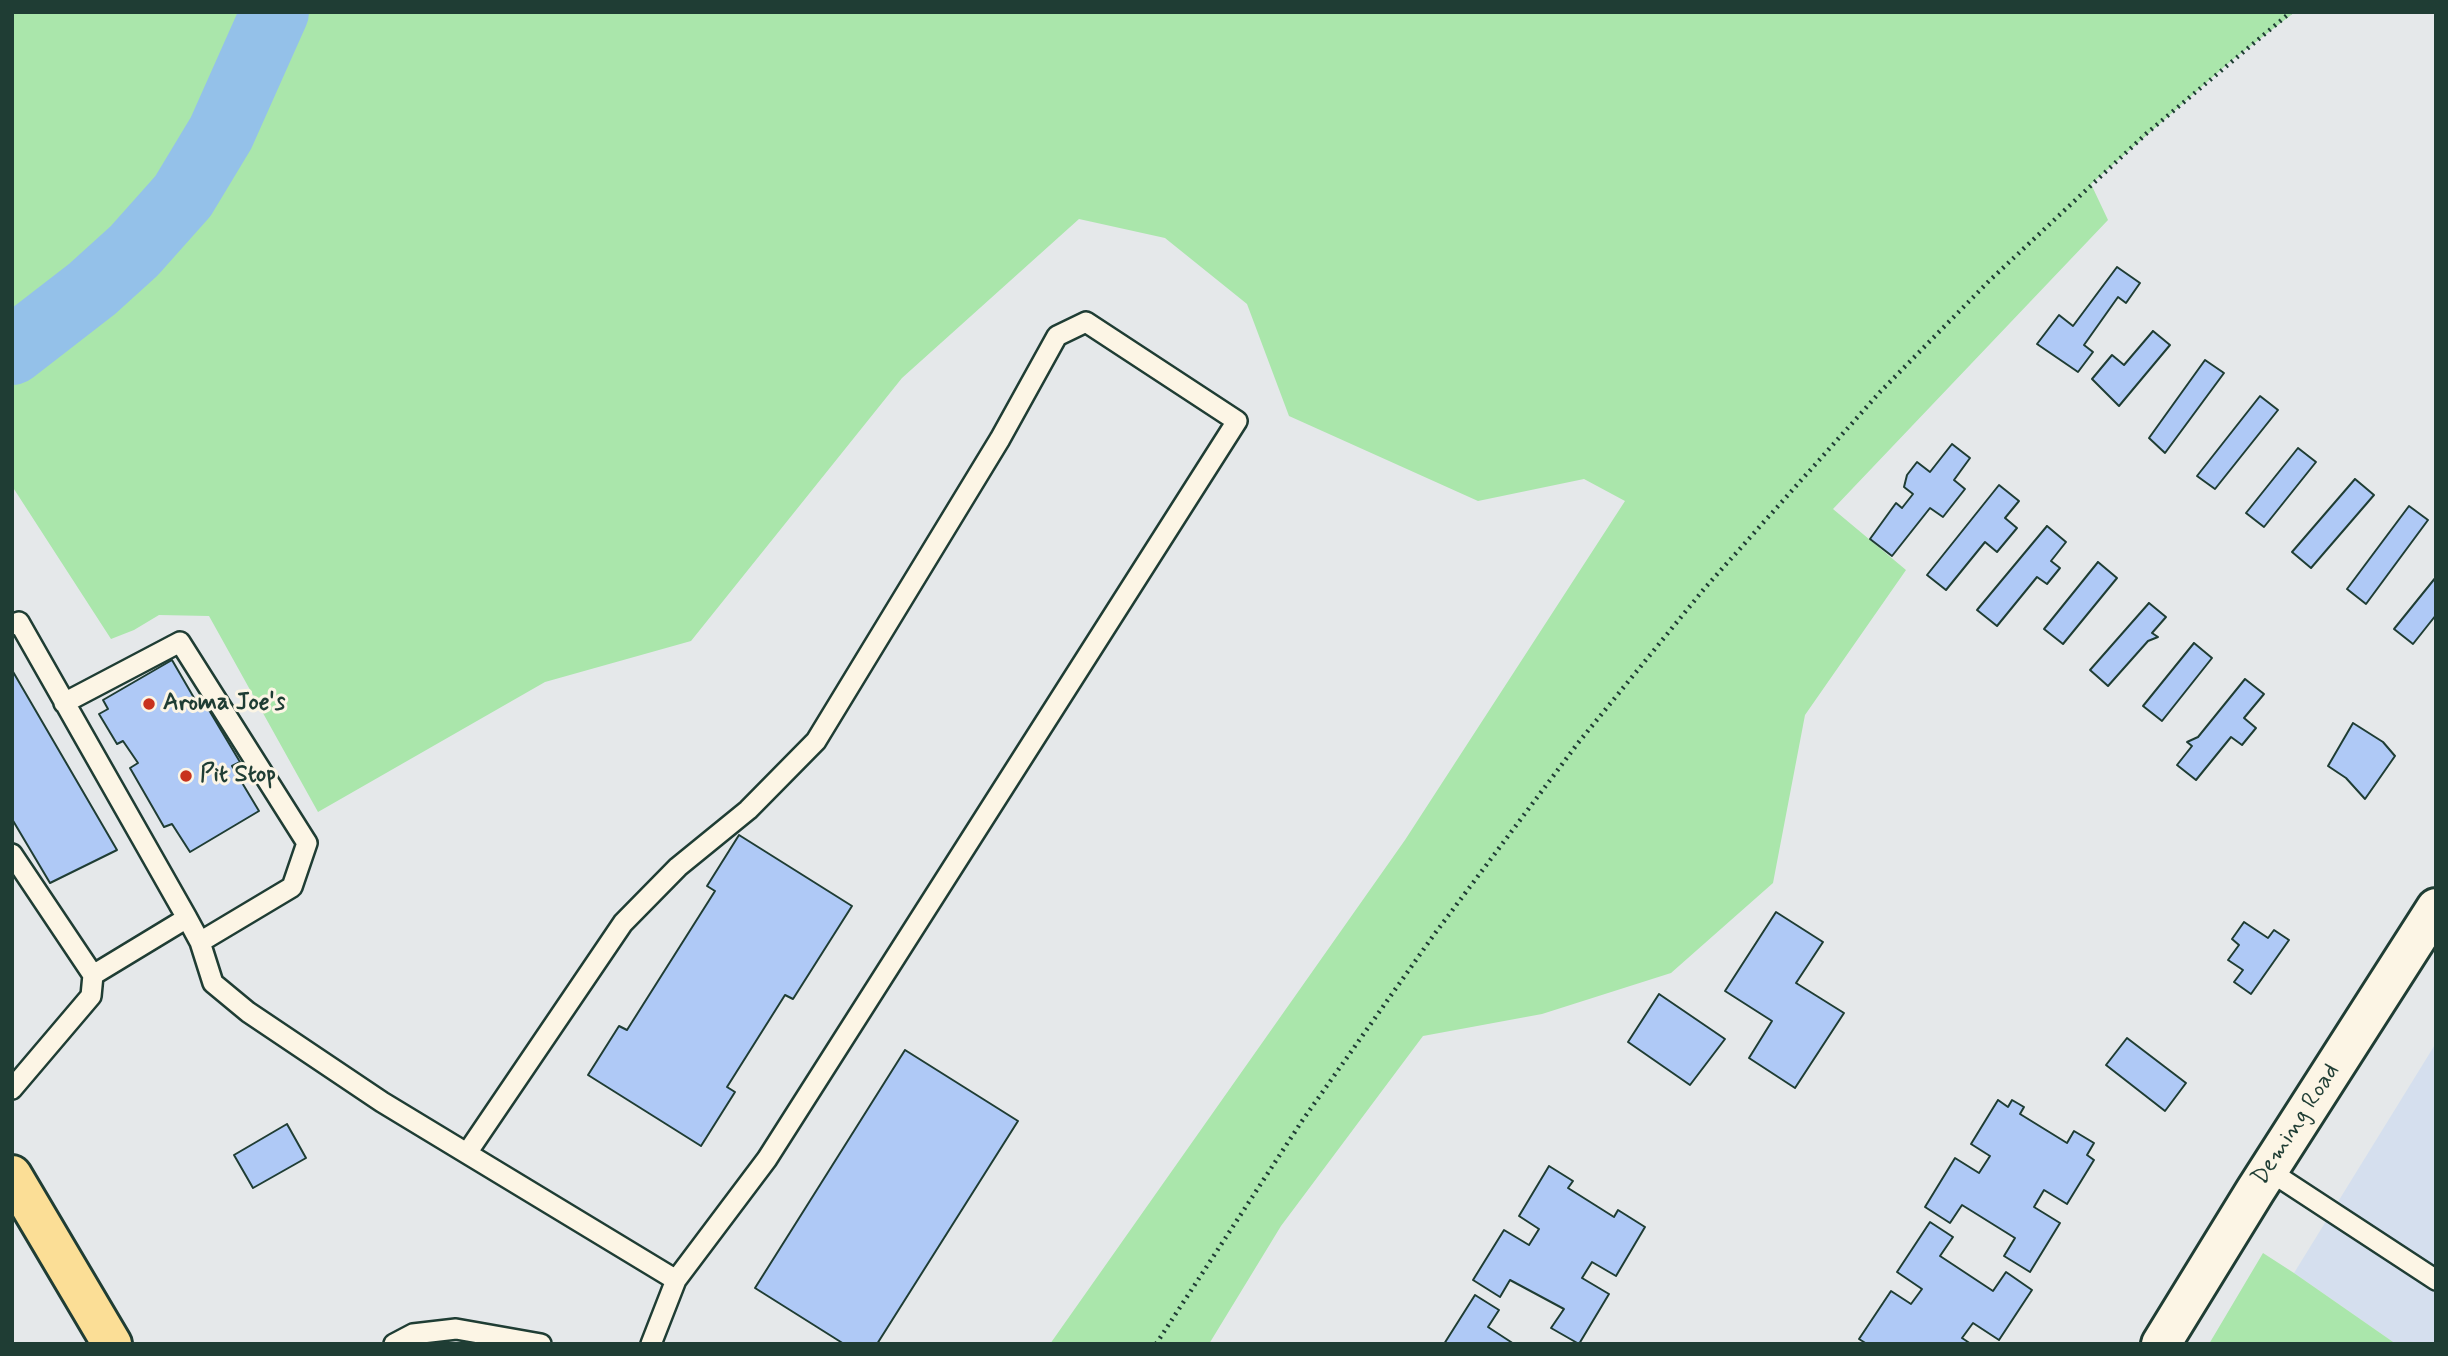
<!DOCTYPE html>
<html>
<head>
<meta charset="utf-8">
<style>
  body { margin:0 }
  #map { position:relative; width:2448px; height:1356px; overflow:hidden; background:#e5e8ea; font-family:Mynerve,sans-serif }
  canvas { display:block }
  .frame { position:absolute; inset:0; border:14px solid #1f3d34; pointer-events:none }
</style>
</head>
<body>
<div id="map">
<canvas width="2448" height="1356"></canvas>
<div class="frame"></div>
</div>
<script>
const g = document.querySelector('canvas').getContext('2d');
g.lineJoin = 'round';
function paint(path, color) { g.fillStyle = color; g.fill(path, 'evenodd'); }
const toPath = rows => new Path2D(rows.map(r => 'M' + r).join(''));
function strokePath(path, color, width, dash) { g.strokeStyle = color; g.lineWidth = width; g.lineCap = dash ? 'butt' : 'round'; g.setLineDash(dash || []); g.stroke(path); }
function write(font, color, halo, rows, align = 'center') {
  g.font = font + ' Mynerve,sans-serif'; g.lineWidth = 6; g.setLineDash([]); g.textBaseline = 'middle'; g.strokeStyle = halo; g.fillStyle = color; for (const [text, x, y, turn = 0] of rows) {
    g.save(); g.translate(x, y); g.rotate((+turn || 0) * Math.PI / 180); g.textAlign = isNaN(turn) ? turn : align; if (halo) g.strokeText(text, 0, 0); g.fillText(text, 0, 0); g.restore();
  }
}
paint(toPath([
  [2436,1043,2436,1344,2396,1344,2294,1273]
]), '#d5dfee');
paint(toPath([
  [12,12,2295,12,2231,61,2091,184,2108,220,1833,509,1906,570,1805,715,1773,883,1671,973,1542,1014,1423,1036,1281,1226,1209,1344,1050,1344,1405,840,1625,501,1584,479,1478,501,1289,416,1247,304,1165,238,1079,219,902,378,691,641,545,682,318,812,209,616,159,615,134,630,111,639,12,486],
  [2263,1253,2294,1273,2396,1344,2209,1344]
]), '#aae6ab');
strokePath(toPath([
  [12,351,92,289,134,251,183,196,221,133,275,12]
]), '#94c1e9', 68);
const building = toPath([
  [2117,267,2140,283,2126,303,2118,297,2084,345,2093,352,2078,372,2037,344,2059,315,2073,326,2117,267],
  [2153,331,2170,345,2119,406,2092,379,2112,355,2124,365,2153,331],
  [2205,360,2224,373,2165,453,2149,438,2205,360],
  [2260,396,2278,410,2215,489,2197,476,2260,396],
  [1952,444,1970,458,1954,480,1965,489,1943,517,1930,508,1892,556,1870,539,1896,503,1902,508,1913,494,1904,487,1907,475,1917,462,1930,472,1952,444],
  [2298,448,2316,462,2264,527,2246,513,2298,448],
  [2355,479,2374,495,2311,568,2292,552,2355,479],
  [1999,485,2019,501,2005,518,2017,528,1997,552,1985,542,1946,590,1927,575,1999,485],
  [2409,506,2428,520,2366,604,2347,589,2409,506],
  [2047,526,2066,542,2051,561,2060,568,2047,584,2037,577,1997,626,1977,610,2047,526],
  [2098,562,2117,578,2063,644,2044,629,2098,562],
  [2436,577,2436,615,2413,644,2394,629,2436,577],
  [2149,603,2166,617,2152,633,2158,637,2148,641,2108,686,2090,670,2149,603],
  [2194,643,2212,658,2162,721,2143,706,2194,643],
  [172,660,197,703,203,700,240,762,232,766,259,811,190,852,172,824,164,827,130,768,138,763,123,741,117,744,99,714,108,709,103,700,172,660],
  [12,670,117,850,50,883,12,819,12,670],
  [2245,679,2264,694,2244,718,2256,728,2242,745,2231,737,2196,780,2177,765,2192,746,2187,742,2198,737,2245,679],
  [2353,723,2383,742,2395,756,2365,799,2346,778,2328,766,2353,723],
  [739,835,852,906,793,999,785,995,727,1087,735,1092,701,1146,588,1075,619,1026,627,1030,715,891,707,886,739,835],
  [1776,912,1823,942,1796,983,1844,1013,1795,1088,1749,1058,1772,1021,1725,991,1776,912],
  [2244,922,2268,938,2274,930,2289,940,2251,994,2234,982,2243,970,2228,960,2239,945,2232,939,2244,922],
  [1659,994,1725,1039,1690,1085,1628,1042,1659,994],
  [2127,1038,2186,1083,2165,1111,2106,1065,2127,1038],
  [905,1050,1018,1121,877,1344,844,1344,755,1288,905,1050],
  [1998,1100,2008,1107,2012,1100,2024,1107,2020,1114,2067,1143,2074,1131,2094,1143,2087,1155,2094,1160,2067,1204,2044,1190,2034,1207,2060,1223,2030,1272,2004,1256,2015,1238,1962,1205,1950,1223,1925,1207,1955,1158,1979,1173,1990,1156,1971,1144,1998,1100],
  [287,1124,306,1158,253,1188,234,1155,287,1124],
  [1549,1166,1573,1181,1568,1188,1614,1217,1618,1210,1645,1227,1616,1276,1592,1262,1582,1278,1609,1294,1579,1344,1551,1328,1564,1309,1510,1280,1500,1297,1473,1280,1504,1230,1529,1245,1539,1229,1519,1216,1549,1166],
  [1930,1222,1953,1237,1940,1256,1993,1291,2006,1272,2032,1290,1999,1340,1973,1323,1962,1338,1971,1344,1867,1344,1859,1339,1891,1291,1911,1304,1922,1289,1897,1272,1930,1222],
  [1475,1295,1499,1310,1488,1327,1514,1344,1444,1344,1475,1295]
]);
paint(building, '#afc9f6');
strokePath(building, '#1f3d34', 2);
const lane = toPath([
  [12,625,19,622,187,918,93,975],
  [64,703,180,642,307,843,292,887,200,942],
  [12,854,93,975,91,996,12,1089],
  [187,918,200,942,213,983,248,1012,382,1102,676,1280,651,1344],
  [467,1153,623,923,678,867,748,810,816,741,1000,439,1057,336,1086,322,1237,421,767,1159,676,1280],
  [2268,1170,2436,1280],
  [394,1344,413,1334,456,1329,541,1344]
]);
const secondary = toPath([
  [2161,1344,2255,1191,2436,908]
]);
const highway = toPath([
  [12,1175,112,1344]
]);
strokePath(lane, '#1f3d34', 24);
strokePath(secondary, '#1f3d34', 44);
strokePath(highway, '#1f3d34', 44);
strokePath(toPath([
  [1156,1344,1302,1121,1433,936,1578,743,1704,589,1880,392,1989,281,2147,133,2291,12]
]), '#1f3d34', 4.5, [2, 5]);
strokePath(lane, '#fcf5e5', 19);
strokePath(secondary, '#fcf5e5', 38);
strokePath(highway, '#fbde96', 38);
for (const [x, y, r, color] of [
  [149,704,7,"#c8321e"],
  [186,776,7,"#c8321e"]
]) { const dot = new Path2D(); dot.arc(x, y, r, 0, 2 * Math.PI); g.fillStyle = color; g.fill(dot); strokePath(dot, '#fcf5e5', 2.5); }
write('bold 24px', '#1f3d34', '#fcf5e5', [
  ["Aroma Joe's",163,704],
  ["Pit Stop",200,776]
], 'left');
write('24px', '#1f3d34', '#fcf5e5', [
  ["Deming Road",2297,1125,-57]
]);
</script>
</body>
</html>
